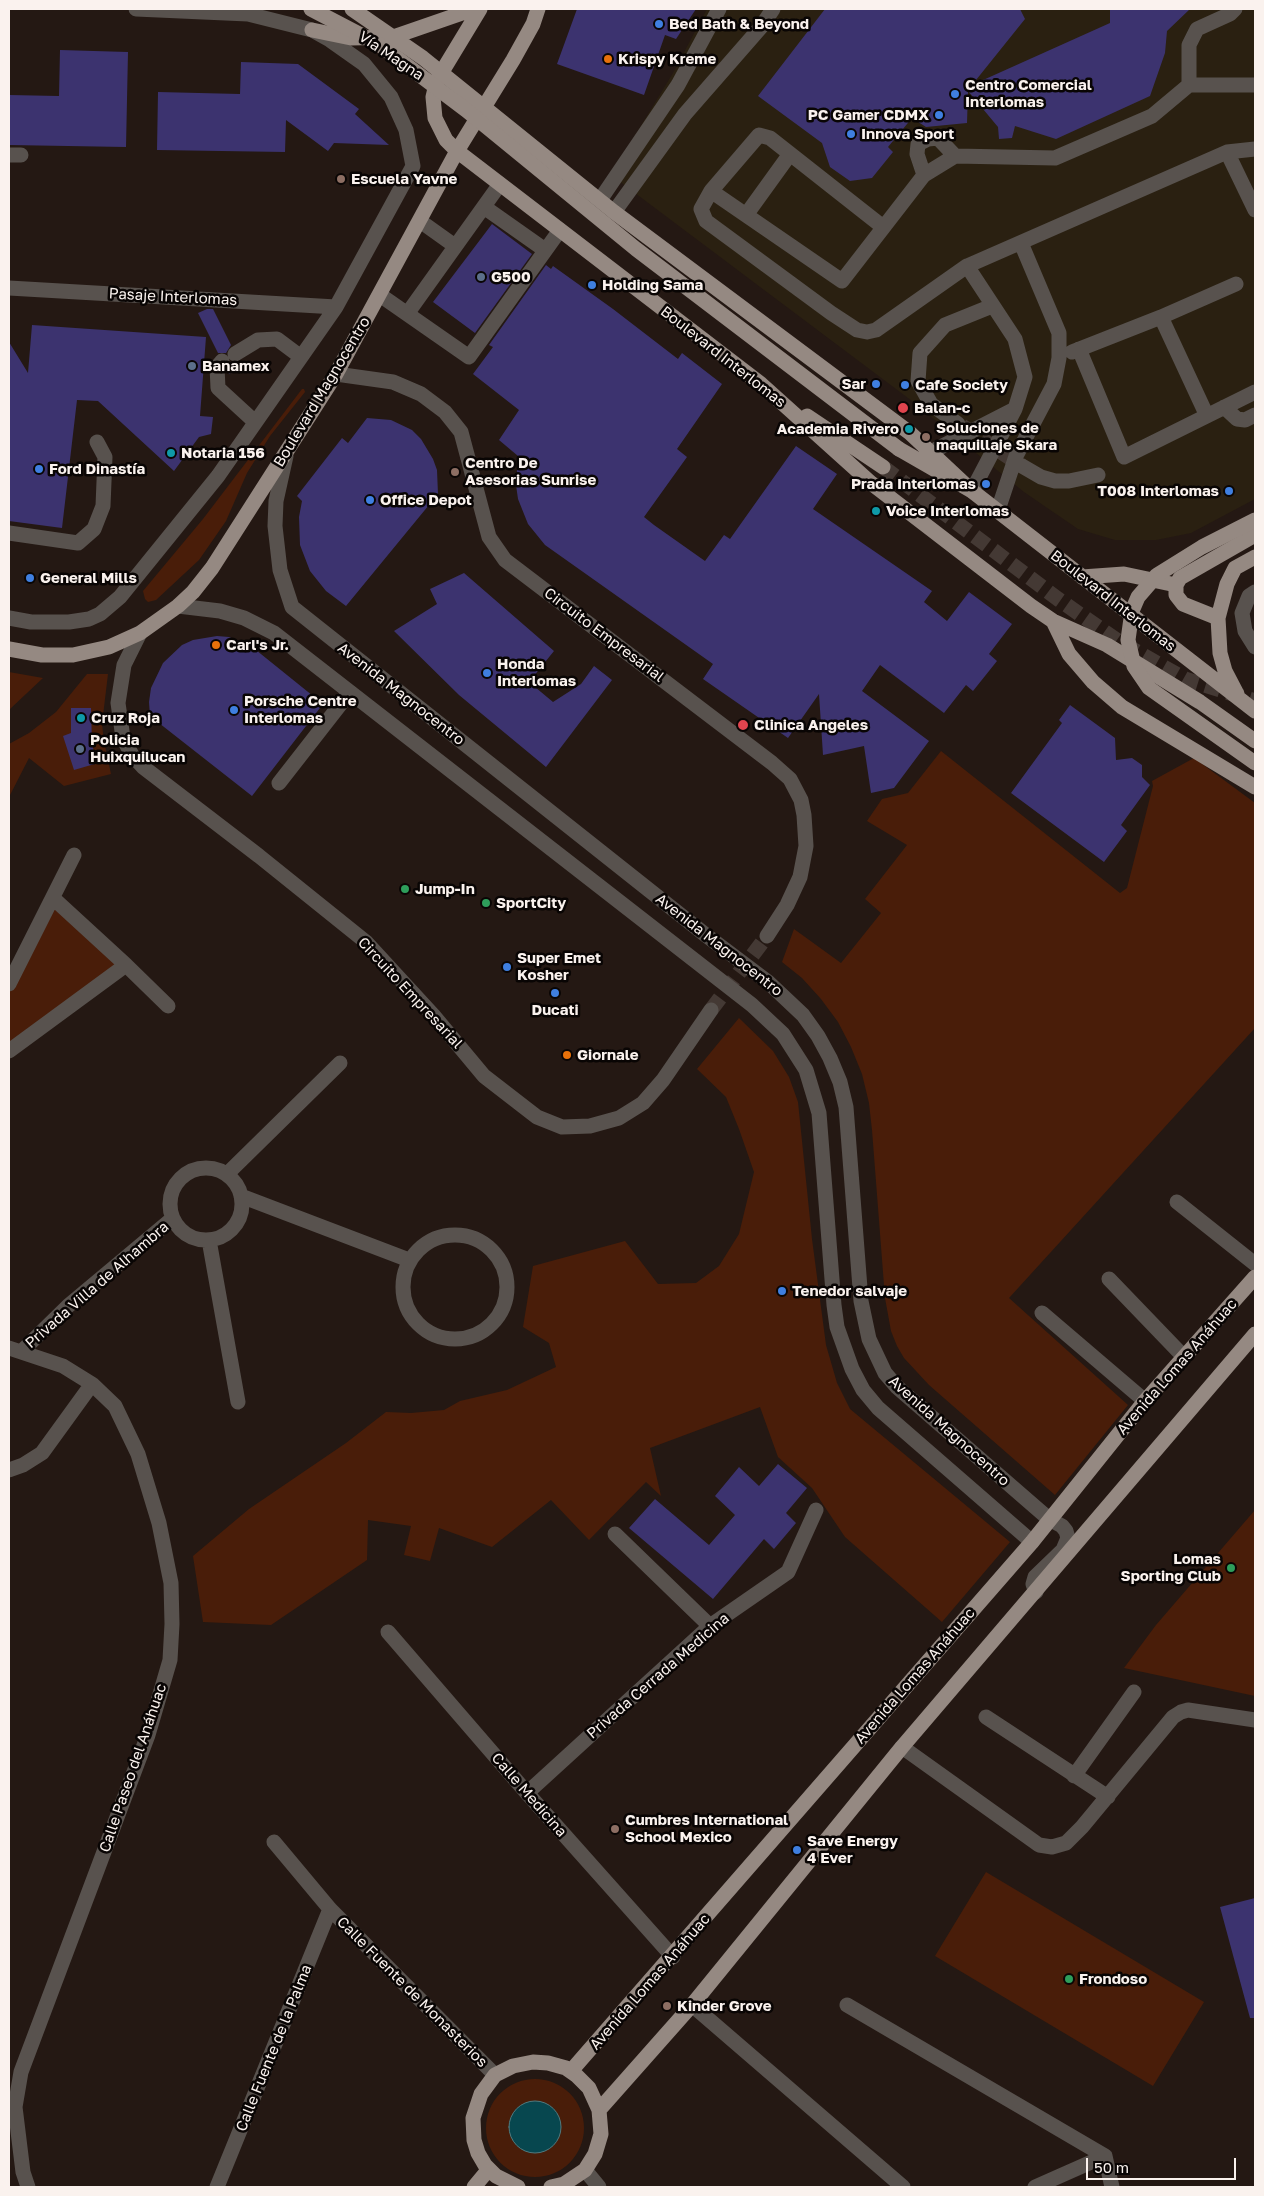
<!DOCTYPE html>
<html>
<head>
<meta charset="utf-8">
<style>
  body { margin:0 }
  #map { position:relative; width:1264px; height:2196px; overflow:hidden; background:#241813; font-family:"Golos Text",sans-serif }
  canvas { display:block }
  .frame { position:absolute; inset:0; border:10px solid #faf2ee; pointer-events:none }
  .scale { position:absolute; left:1086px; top:2158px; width:150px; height:22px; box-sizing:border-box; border:2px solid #faf2ee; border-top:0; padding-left:6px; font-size:15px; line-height:18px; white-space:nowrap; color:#faf2ee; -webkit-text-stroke:4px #090504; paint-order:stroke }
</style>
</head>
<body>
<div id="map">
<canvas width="1264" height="2196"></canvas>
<div class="frame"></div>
<div class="scale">50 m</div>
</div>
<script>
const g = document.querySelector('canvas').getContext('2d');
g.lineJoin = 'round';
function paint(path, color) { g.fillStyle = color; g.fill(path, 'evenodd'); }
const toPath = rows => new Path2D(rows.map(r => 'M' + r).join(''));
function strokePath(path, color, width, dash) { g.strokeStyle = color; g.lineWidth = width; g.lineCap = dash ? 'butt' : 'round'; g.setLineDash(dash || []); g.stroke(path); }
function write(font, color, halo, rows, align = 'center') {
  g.font = font + ' "Golos Text",sans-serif'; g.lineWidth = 5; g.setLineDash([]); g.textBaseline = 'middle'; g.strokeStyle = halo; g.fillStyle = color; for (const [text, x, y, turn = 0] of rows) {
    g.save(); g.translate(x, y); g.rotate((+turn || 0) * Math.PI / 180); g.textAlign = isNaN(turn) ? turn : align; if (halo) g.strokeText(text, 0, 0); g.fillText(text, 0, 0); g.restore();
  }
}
paint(toPath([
  [707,9,1255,9,1255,499,1191,533,1156,540,1115,540,1078,529,1024,492,912,401,611,175,673,73]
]), '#2a2011');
paint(toPath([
  [302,389,304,389,305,392,270,436,247,473,226,521,199,560,156,600,148,602,145,599,143,591,203,519],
  [9,672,43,678,10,709,9,699],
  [87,674,108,674,102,724,104,741,111,774,64,786,29,758,9,797,9,744,29,733,56,712],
  [941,751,1120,893,1127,888,1153,786,1152,781,1194,758,1255,803,1255,1028,1009,1298,1128,1405,1055,1495,929,1385,904,1358,897,1346,891,1331,885,1298,872,1130,869,1103,862,1074,851,1047,838,1022,821,999,802,978,782,962,794,929,841,963,881,913,865,899,907,845,867,821,882,799,908,793],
  [53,898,126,965,9,1050,9,985],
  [739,1018,773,1051,789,1077,798,1102,812,1239,826,1345,837,1383,850,1409,1010,1542,942,1622,845,1537,812,1488,778,1457,760,1407,650,1448,661,1496,646,1482,589,1540,551,1500,492,1547,439,1528,430,1561,404,1555,411,1526,368,1520,367,1560,271,1625,203,1622,193,1556,249,1509,346,1443,386,1412,411,1413,444,1410,460,1401,507,1390,556,1367,549,1343,523,1327,533,1266,625,1241,658,1284,696,1283,719,1266,739,1234,754,1172,739,1129,726,1097,697,1069],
  [1255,1510,1255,1696,1124,1668,1156,1625],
  [986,1872,1204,2002,1153,2086,935,1956],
  '486 2128a49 49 0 1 1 98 0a49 49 0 1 1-98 0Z'
]), '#491d09');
const water = toPath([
  '509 2127a26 26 0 1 1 52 0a26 26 0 1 1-52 0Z'
]);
paint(water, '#07474f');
strokePath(water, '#507a7f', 1);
paint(toPath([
  [577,9,696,9,676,39,665,35,644,95,557,64],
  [825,9,1020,9,1025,19,972,85,1110,23,1110,9,1190,9,1167,31,1165,53,1150,96,1056,139,1015,126,1012,138,999,139,998,127,968,91,967,123,926,127,912,118,888,147,893,152,872,178,850,181,830,167,822,143,758,96],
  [60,50,128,52,126,147,9,145,9,95,59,96],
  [241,62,298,64,359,109,355,114,389,145,334,143,328,151,286,120,285,152,157,150,158,92,240,94],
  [492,224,532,254,475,333,433,302],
  [546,265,551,269,553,266,613,309,678,359,682,353,722,384,677,449,687,457,644,517,654,525,705,561,724,535,730,539,796,446,837,474,813,509,932,591,924,602,947,621,969,592,1012,624,989,654,997,661,973,691,966,685,944,713,880,665,862,691,929,741,894,788,871,793,864,746,823,755,819,694,788,738,703,679,713,664,545,545,528,524,518,499,516,485,518,456,499,440,519,410,473,374,493,347,489,345],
  [207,309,213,309,231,345,226,353,218,353,198,313],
  [32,325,206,337,200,416,213,417,211,434,199,437,174,471,98,401,77,400,62,528,9,521,9,342,28,373],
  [231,362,240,362,242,367,229,374,227,370],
  [367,418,391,420,412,430,421,439,433,459,437,470,438,494,346,606,326,591,310,571,300,545,299,517,302,501,297,496,342,438,348,443],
  [464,573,554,651,529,682,553,702,581,684,594,666,612,680,546,767,459,695,394,631,437,604,430,589],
  [217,636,229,637,251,646,323,704,252,796,150,716,149,702,151,688,163,663,182,645,193,640],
  [1070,705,1115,738,1116,760,1132,758,1142,765,1142,777,1150,785,1121,825,1127,831,1104,862,1011,793,1062,723,1059,720],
  [71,708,91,708,92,745,98,763,74,770,63,736,71,733],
  [778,1464,807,1488,786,1513,796,1523,774,1549,764,1539,713,1599,629,1528,655,1499,709,1545,735,1515,715,1496,739,1467,759,1486],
  [1255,1898,1255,2018,1250,2018,1220,1907]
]), '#3c336f');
strokePath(toPath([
  [962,426,1022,466],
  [711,1010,767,936]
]), '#443934', 15, [15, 8]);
strokePath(toPath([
  [883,467,1058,599,1118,641,1185,679,1255,701]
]), '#443934', 15, [15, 8]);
strokePath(toPath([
  [1189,85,1189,45,1197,29,1230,14,1235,9],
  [1227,152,1255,210],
  [9,155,21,155],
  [924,175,917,154,918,144,928,139,938,138,955,156],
  [711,191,759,135,770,138,883,227],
  [600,200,678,85,719,9],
  [484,207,545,250],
  [614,212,685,114,761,27,773,9],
  [746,215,790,154],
  [420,221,455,246],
  [967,266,876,330,867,332,857,330,831,313,706,221,701,209,711,191,842,281,924,175,955,156,1055,158,1152,116,1189,85,1255,85],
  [9,288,336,307],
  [380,295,469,357,560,230],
  [407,314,500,184],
  [1161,317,1207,416],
  [1079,349,1124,457,1255,392],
  [1072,352,1161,317,1236,284],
  [235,354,258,340,277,339,301,357],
  [222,361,217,367,218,388,255,422],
  [336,374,393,382,421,394,445,412,461,432,489,537,505,560,772,763,790,779,801,800,804,815,806,846,800,877,787,905,767,936],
  [1224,407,1237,419,1245,420,1255,415],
  [958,424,931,404,918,381,920,353,945,325,992,306],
  [931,452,1015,409,1025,377,1015,339,967,266,1227,152,1255,149],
  [286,456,276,501,275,526,280,570,292,607,707,936,768,982,803,1015,818,1036,830,1058,840,1082,846,1107,861,1301,869,1339,885,1373,897,1387,1049,1519,1062,1526,1066,1531,1068,1538,1063,1550,1035,1577,1033,1584,1036,1592],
  [1022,466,1041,477,1055,481,1069,481,1098,475],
  [972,491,1015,409],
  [998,510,1016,456,1054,384,1059,358,1059,333,1021,243],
  [9,533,78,543,94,529,103,506,105,457,97,442],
  [1255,592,1249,596,1242,613,1245,631,1255,647],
  [178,606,220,611,244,618,274,633,752,1005,783,1034,806,1070,819,1113,834,1305,837,1327,852,1369,863,1390,878,1408,1032,1542],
  [9,618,31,622,69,622,89,619,100,614,120,597,218,476,336,307,413,166,406,130,391,97,364,64,330,40,312,30,248,14,136,9],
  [140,633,124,665,118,703,123,738,132,755,143,767,259,856,366,942,434,1016,484,1076,537,1117,562,1127,590,1126,619,1118,643,1103,663,1080,711,1010],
  [279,783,350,692],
  [53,898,126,965,168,1006],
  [9,984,74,855],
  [9,1051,126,965],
  '170 1204a36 36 0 1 1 72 0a36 36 0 1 1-72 0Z',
  [227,1174,340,1063],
  [241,1196,409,1260],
  [1177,1202,1255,1264],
  '403 1287a52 52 0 1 1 104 0a52 52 0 1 1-104 0Z',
  [209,1240,238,1402],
  [1109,1279,1184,1357],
  [1042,1313,1145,1401],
  [9,1348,63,1366,92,1384,115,1406,138,1454,159,1523,171,1583,172,1624,170,1660,148,1735,21,2072,15,2107,23,2172,28,2187],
  [22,1351,68,1306,172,1219],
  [9,1470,23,1465,42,1453,92,1384],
  [615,1534,710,1626],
  [388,1632,527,1793,673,1957],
  [986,1717,1108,1797],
  [902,1747,1039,1845,1052,1847,1066,1843,1082,1827,1173,1717,1181,1712,1188,1710,1255,1720],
  [1074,1776,1134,1692],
  [527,1793,710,1626,788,1572,816,1510],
  [274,1842,330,1909,495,2075],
  [692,2005,903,2187],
  [847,2005,1105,2156,1112,2187],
  [585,2170,599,2187],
  [217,2187,330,1909],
  [1035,2187,1105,2156]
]), '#58524e', 15);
strokePath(toPath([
  [352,9,423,58,614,212,910,433,972,491],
  [480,9,437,80,433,97,435,118,446,140,457,151,761,384,871,483,1031,606,1053,621,1107,645,1200,702,1255,741],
  [312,30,351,38,393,37,474,9],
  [807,416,883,467],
  [899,449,972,491,1255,711],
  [1082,577,1124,574,1176,585],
  [1218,618,1183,604,1176,595,1176,585,1180,578,1255,535],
  [1053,621,1069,654,1093,682,1122,707,1255,787],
  [9,649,42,655,73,655,109,647,140,633,178,606,193,592,212,568,336,374,457,151,513,60,533,24,538,9],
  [1237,694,1225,671,1220,653,1218,618,1227,584,1235,568,1255,557],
  [571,2071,1032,1542,1145,1401,1255,1277],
  [599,2110,692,2005,902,1747,1255,1334],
  [474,2187,489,2169],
  [518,2187,496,2176,485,2165,478,2153,474,2140,473,2118,481,2094,495,2075,513,2066,533,2062,548,2063,566,2068,576,2075,589,2088,599,2110,601,2134,595,2154,585,2170,564,2184,551,2187]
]), '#958982', 15);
strokePath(toPath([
  [311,9,380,45,466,110,636,249,899,449],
  [1255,520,1202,547,1157,575,1138,597,1132,611,1128,640,1134,666,1149,688,1255,763]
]), '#958982', 15);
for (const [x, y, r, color] of [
  [659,24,5,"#3f7fe0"],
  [608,59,5,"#e8710a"],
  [955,94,5,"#3f7fe0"],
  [939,115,5,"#3f7fe0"],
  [851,134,5,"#3f7fe0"],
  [341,179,5,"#8d6e63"],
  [481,277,5,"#5c6f8a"],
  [592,285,5,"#3f7fe0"],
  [192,366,5,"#5c6f8a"],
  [876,384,5,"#3f7fe0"],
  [905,385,5,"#3f7fe0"],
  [903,408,6,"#e0444e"],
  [909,429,5,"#0f9aa8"],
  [926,437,5,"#8d6e63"],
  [171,453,5,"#0f9aa8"],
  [39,469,5,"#3f7fe0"],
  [455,472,5,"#8d6e63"],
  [986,484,5,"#3f7fe0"],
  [1229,491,5,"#3f7fe0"],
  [370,500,5,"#3f7fe0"],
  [876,511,5,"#0f9aa8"],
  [30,578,5,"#3f7fe0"],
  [216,645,5,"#e8710a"],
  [487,673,5,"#3f7fe0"],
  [234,710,5,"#3f7fe0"],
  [81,718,5,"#0f9aa8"],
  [743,725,6,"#e0444e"],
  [80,749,5,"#5c6f8a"],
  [405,889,5,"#2e9e5b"],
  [486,903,5,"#2e9e5b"],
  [507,967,5,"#3f7fe0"],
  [555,993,5,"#3f7fe0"],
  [567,1055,5,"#e8710a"],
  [782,1291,5,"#3f7fe0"],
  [1231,1568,5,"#2e9e5b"],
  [615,1829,5,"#8d6e63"],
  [797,1850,5,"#3f7fe0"],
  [1069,1979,5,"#2e9e5b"],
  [667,2006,5,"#8d6e63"]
]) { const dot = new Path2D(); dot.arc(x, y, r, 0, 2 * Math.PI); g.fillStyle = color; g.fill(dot); strokePath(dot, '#090504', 2); }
write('bold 15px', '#faf2ee', '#090504', [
  ["Bed Bath & Beyond",669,24],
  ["Krispy Kreme",618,59],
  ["Centro Comercial",965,85],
  ["Interlomas",965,102],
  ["PC Gamer CDMX",929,115,"right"],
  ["Innova Sport",861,134],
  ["Escuela Yavne",351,179],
  ["G500",491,277],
  ["Holding Sama",602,285],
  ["Banamex",202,366],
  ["Sar",866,384,"right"],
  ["Cafe Society",915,385],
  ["Balan-c",914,408],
  ["Soluciones de",936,428],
  ["maquillaje Skara",936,445],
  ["Academia Rivero",899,429,"right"],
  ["Notaria 156",181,453],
  ["Centro De",465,463],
  ["Asesorias Sunrise",465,480],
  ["Ford Dinastía",49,469],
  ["Prada Interlomas",976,484,"right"],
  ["T008 Interlomas",1219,491,"right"],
  ["Office Depot",380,500],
  ["Voice Interlomas",886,511],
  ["General Mills",40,578],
  ["Carl's Jr.",226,645],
  ["Honda",497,664],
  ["Interlomas",497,681],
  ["Porsche Centre",244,701],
  ["Interlomas",244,718],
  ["Cruz Roja",91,718],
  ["Clinica Angeles",754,725],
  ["Policia",90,740],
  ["Huixquilucan",90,757],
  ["Jump-In",415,889],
  ["SportCity",496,903],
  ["Super Emet",517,958],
  ["Kosher",517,975],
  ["Ducati",555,1010,"center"],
  ["Giornale",577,1055],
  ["Tenedor salvaje",792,1291],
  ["Lomas",1221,1559,"right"],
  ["Sporting Club",1221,1576,"right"],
  ["Cumbres International",625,1820],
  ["School Mexico",625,1837],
  ["Save Energy",807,1841],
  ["4 Ever",807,1858],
  ["Frondoso",1079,1979],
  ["Kinder Grove",677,2006]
], 'left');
write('15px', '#faf2ee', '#090504', [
  ["Vía Magna",391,56,34],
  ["Pasaje Interlomas",173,297,3],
  ["Boulevard Interlomas",723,357,38],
  ["Boulevard Magnocentro",322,392,-59],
  ["Boulevard Interlomas",1113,601,38],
  ["Circuito Empresarial",604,635,37],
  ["Avenida Magnocentro",401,694,38],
  ["Avenida Magnocentro",719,945,38],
  ["Circuito Empresarial",410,993,47],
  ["Privada Villa de Alhambra",97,1285,-41],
  ["Avenida Lomas Anáhuac",1177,1367,-49],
  ["Avenida Magnocentro",949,1431,42],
  ["Privada Cerrada Medicina",658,1676,-41],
  ["Avenida Lomas Anáhuac",915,1676,-49],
  ["Calle Paseo del Anáhuac",133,1768,-71],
  ["Calle Medicina",529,1795,49],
  ["Avenida Lomas Anáhuac",650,1982,-49],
  ["Calle Fuente de Monasterios",412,1992,45],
  ["Calle Fuente de la Palma",274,2048,-68]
]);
</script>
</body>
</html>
